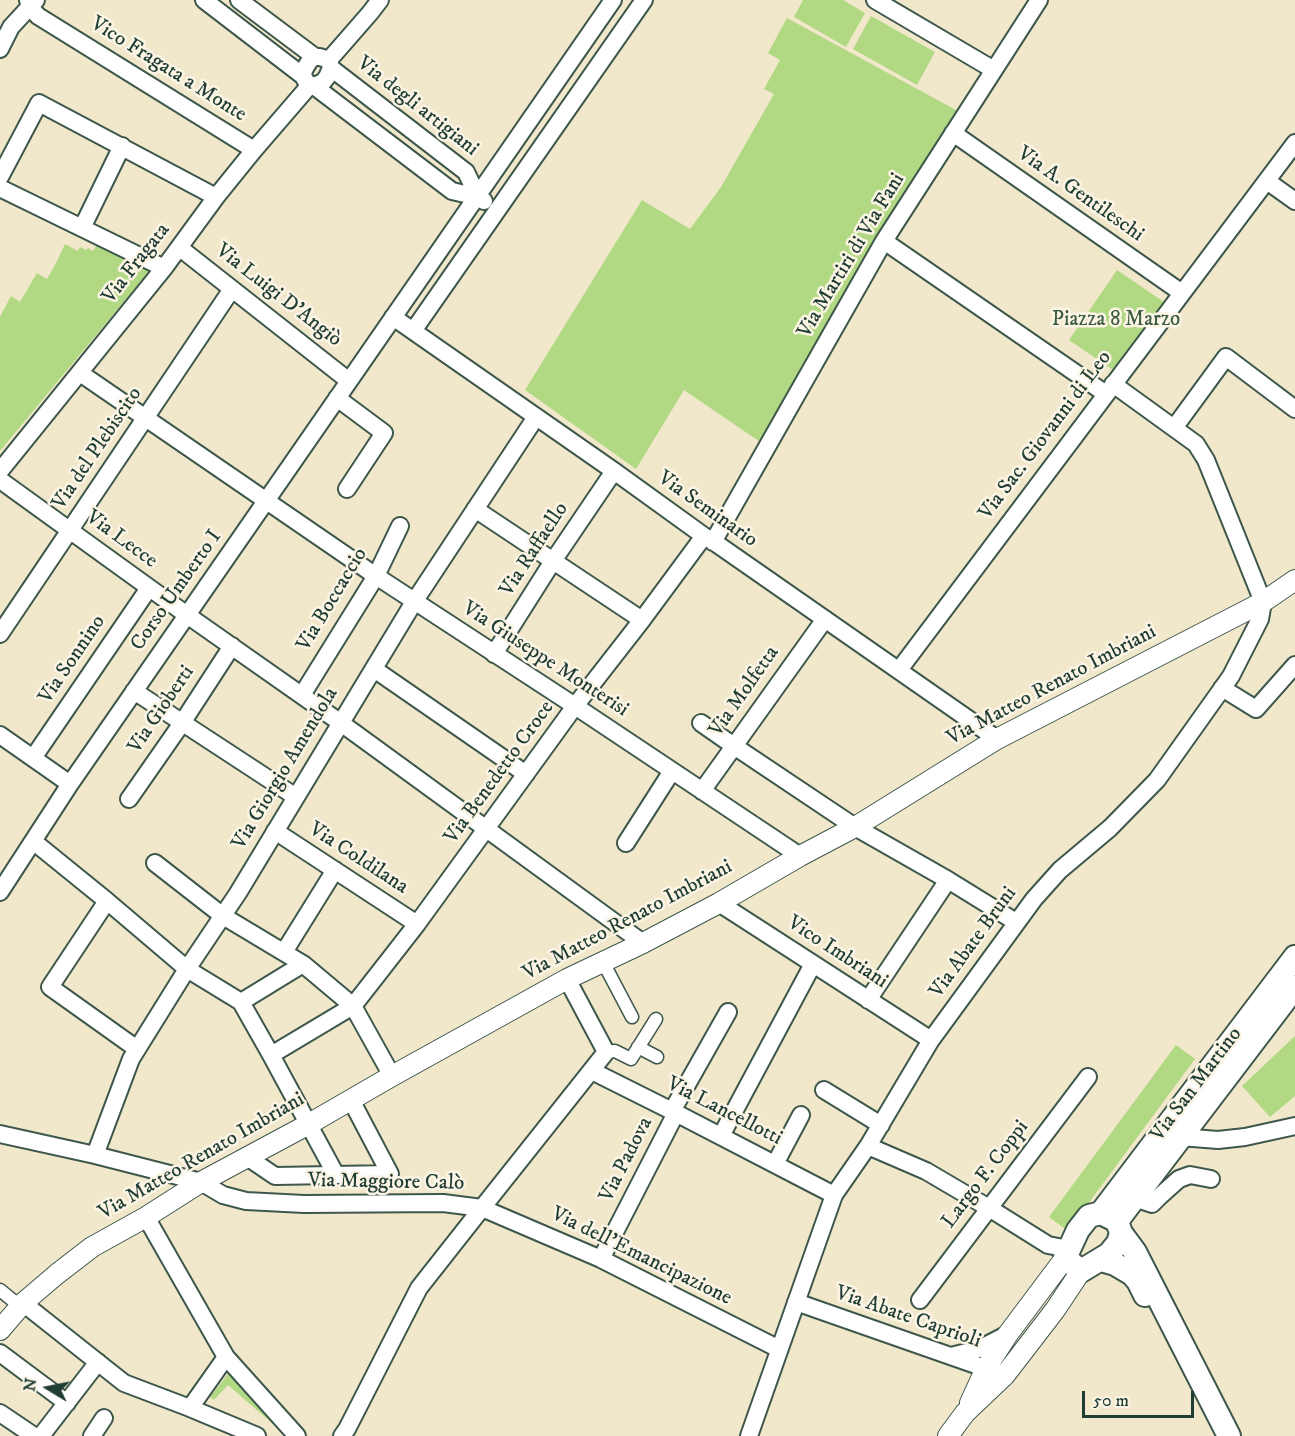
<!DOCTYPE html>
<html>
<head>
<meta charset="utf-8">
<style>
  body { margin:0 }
  #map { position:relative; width:1295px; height:1436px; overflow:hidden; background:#f1e8cc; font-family:"IM FELL DW Pica",serif }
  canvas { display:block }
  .north { position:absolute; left:18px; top:1358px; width:60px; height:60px; -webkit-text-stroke:4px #fcf5e5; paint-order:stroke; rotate:280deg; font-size:16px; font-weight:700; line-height:24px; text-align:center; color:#1f3d34 }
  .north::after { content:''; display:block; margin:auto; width:21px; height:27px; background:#1f3d34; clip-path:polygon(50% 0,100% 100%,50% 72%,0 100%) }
  .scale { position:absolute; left:1082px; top:1391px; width:112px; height:27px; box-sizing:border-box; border:3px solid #1f3d34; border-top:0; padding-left:8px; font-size:18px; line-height:21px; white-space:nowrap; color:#1f3d34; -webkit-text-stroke:4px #fcf5e5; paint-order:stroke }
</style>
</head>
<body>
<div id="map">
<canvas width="1295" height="1436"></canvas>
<div class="north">N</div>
<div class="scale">50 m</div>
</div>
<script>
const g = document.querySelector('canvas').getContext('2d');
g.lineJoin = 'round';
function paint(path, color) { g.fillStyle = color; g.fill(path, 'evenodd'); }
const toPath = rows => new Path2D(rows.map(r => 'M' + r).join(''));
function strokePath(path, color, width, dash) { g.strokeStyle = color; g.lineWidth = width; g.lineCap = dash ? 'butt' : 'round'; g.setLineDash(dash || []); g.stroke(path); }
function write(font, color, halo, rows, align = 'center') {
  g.font = font + ' "IM FELL DW Pica",serif'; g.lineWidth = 5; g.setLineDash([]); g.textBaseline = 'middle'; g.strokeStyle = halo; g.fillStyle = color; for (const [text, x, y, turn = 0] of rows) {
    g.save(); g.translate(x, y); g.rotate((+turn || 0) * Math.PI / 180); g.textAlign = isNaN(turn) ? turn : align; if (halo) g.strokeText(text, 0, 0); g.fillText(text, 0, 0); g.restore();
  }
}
paint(toPath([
  [803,0,843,0,865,13,846,47,794,17],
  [871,16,935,52,917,85,853,49],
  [787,18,965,115,766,446,684,390,636,469,525,390,642,200,690,229,721,187,774,94,764,89,780,60,768,53],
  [65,244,78,251,80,247,86,250,88,248,93,251,97,244,150,270,0,451,0,317,11,296,20,302,37,273,47,279,55,265],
  [1117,270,1164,302,1116,372,1069,340],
  [1295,1036,1295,1096,1270,1117,1242,1086],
  [1176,1045,1195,1059,1068,1231,1049,1217],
  [228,1374,277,1421,273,1424,228,1385,214,1400,210,1397]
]), '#b1d882');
const pedestrian = toPath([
  [603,962,632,1017],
  [638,1047,657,1057],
  [606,1052,615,1051,631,1059,656,1019],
  [0,1290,21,1307]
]);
const minor = toPath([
  [28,0,30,7,38,16,254,150],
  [204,0,303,76],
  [239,0,315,57],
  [875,0,994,70],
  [0,49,11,27,36,0],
  [329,60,370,13,380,0],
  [331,68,327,77,323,82,314,86,307,83,303,76,304,70,310,60,315,57,320,57,329,60,331,68,466,172,478,197],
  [314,86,452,191,478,197,484,201],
  [953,133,1182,293],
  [0,177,39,103,216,197],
  [1267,181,1295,201],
  [0,188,164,268],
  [82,228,122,146],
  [884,241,1106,394],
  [180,248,349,381],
  [393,317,614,471,704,536,717,544,997,739],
  [413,331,644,0],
  [80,373,376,576,575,706,800,856],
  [337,398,384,433,347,489],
  [1174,428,1226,357,1295,409],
  [0,471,164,268,216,197,254,150,310,85],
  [0,480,187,615,341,723,643,943],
  [475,509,642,620],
  [713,542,884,241,1039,0],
  [0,634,232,289],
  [494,654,553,561,614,471],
  [374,669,526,774],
  [899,670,1295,143],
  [1222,688,1256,709,1295,665],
  [134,691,296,797],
  [302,695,376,576,400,526],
  [701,723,734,746,855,827,948,880,1016,922],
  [0,735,70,784],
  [33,758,149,588],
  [702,791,825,619],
  [129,799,182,723,232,646],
  [275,831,417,924],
  [33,841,107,901,187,969,241,1002,271,1055,336,1175],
  [626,843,672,771],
  [155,863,223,916,303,964,353,1006,392,1076],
  [0,892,70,784,613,0],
  [107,901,50,987,137,1049],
  [719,903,931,1040],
  [284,952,335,870],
  [868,1000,948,880],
  [241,1002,303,964],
  [271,1055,353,1006,417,924,575,706,642,620,704,536],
  [592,1071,672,1111,834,1195],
  [824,1090,881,1125],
  [672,1111,728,1012],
  [0,1134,95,1155,201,1182,223,1195,246,1201,304,1204,443,1203,482,1208,606,1052,567,979],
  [721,1136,813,964],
  [1180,1137,1218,1140,1245,1137,1295,1126],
  [868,1146,926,1171,989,1208,1048,1245,1069,1249],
  [95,1155,131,1059,187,969,238,893,414,602,536,417],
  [247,1157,275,1176,390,1174,351,1100],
  [775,1164,801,1115],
  [1134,1198,1152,1204,1160,1196,1179,1179,1190,1175,1211,1179],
  [146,1217,226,1357,297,1436],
  [601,1259,676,1113],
  [920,1300,1088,1077],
  [796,1302,996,1372],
  [23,1303,124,1383,190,1408,257,1436],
  [0,1353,67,1403],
  [951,1356,979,1349,1008,1334],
  [190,1408,226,1357],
  [0,1413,34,1436],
  [41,1436,98,1362],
  [92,1436,104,1418],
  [342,1436,347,1429,419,1288,482,1208,601,1259,779,1349],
  [749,1436,834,1195,868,1146,931,1040,1034,899,1060,870,1110,828,1157,780,1231,676,1260,619,1263,602,1206,460,1196,444,1113,384]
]);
const tertiary = toPath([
  [0,1330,23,1303,57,1274,92,1247,146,1217,201,1182,309,1124,392,1076,567,979,643,943,719,903,800,856,855,827,997,739,1263,602,1295,580],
  [970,1403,986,1368,1008,1334,1065,1258],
  [948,1436,965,1413,1005,1375,1055,1310,1081,1271]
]);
const secondary = toPath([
  [1101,1213,1295,957],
  [1101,1213,1117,1221,1121,1233,1118,1243,1109,1254,1081,1271,1065,1258,1078,1230,1089,1216,1101,1213],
  [1117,1221,1295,987],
  [1121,1233,1135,1252,1229,1436],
  [1101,1260,1115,1264,1132,1274,1138,1281,1145,1295]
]);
strokePath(pedestrian, '#3e574b', 15);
strokePath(minor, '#3e574b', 20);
strokePath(tertiary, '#3e574b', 22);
strokePath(secondary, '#3e574b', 26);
strokePath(pedestrian, '#fff', 12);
strokePath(minor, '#fff', 16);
strokePath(tertiary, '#fff', 20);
strokePath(secondary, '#fff', 22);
write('21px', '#1f3d34', '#fcf5e5', [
  ["Vico Fragata a Monte",168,70,32],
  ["Via degli artigiani",417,107,38],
  ["Via A. Gentileschi",1080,195,35],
  ["Via Martiri di Via Fani",852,256,-59],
  ["Via Fragata",137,264,-52],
  ["Via Luigi D'Angiò",278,296,38],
  ["Via Sac. Giovanni di Leo",1046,436,-53],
  ["Via del Plebiscito",98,449,-56],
  ["Via Seminario",707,510,35],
  ["Via Lecce",121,540,36],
  ["Via Raffaello",535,550,-57],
  ["Corso Umberto I",177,591,-55],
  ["Via Boccaccio",333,600,-59],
  ["Via Sonnino",73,660,-56],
  ["Via Giuseppe Monterisi",545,660,33],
  ["Via Matteo Renato Imbriani",1052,686,-28],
  ["Via Molfetta",745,692,-55],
  ["Via Gioberti",162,710,-56],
  ["Via Giorgio Amendola",286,769,-59],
  ["Via Benedetto Croce",500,773,-54],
  ["Via Coldilana",358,859,33],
  ["Via Matteo Renato Imbriani",628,921,-28],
  ["Via Abate Bruni",974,943,-54],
  ["Vico Imbriani",837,953,33],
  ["Via San Martino",1197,1085,-53],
  ["Via Lancellotti",724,1112,27],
  ["Via Matteo Renato Imbriani",202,1157,-30],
  ["Via Padova",627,1160,-63],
  ["Largo F. Coppi",986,1175,-53],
  ["Via Maggiore Calò",386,1183,1],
  ["Via dell'Emancipazione",641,1257,26],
  ["Via Abate Caprioli",908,1318,19]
]);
write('21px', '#3c5c44', '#fcf5e5', [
  ["Piazza 8 Marzo",1116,321]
]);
</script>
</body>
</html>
